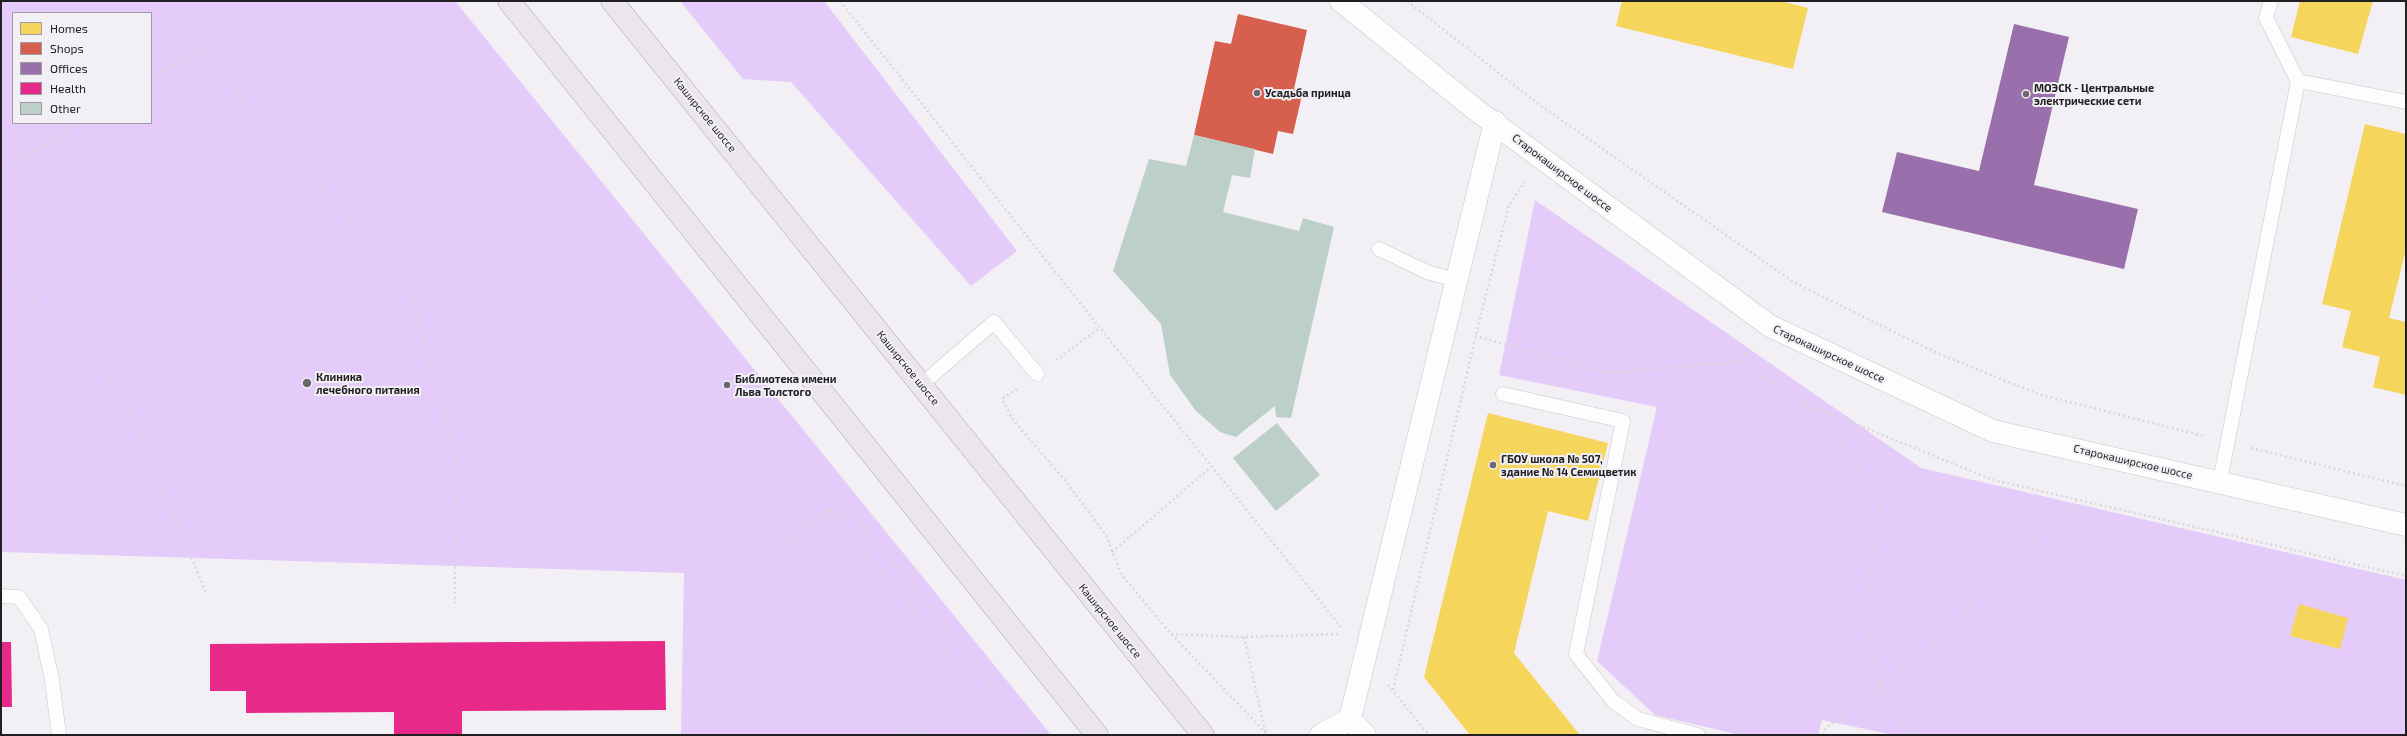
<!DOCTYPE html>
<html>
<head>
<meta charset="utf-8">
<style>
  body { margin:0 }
  #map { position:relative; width:2407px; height:736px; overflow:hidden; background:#f2f0f4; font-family:"Exo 2",sans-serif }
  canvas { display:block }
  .frame { position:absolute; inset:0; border:2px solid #201f21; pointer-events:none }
  .legend { position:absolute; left:12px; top:12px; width:140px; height:112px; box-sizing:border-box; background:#f2eff5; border:1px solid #9e9ca0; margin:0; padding:5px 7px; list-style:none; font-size:12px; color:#201f21 }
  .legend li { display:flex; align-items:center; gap:8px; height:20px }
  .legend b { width:20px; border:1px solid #9e9ca0 }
</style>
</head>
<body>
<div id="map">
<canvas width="2407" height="736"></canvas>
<div class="frame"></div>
<ul class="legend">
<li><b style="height:11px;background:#f6d55c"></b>Homes</li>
<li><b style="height:11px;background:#d6604d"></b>Shops</li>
<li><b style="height:11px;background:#9970ab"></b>Offices</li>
<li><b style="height:11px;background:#e7298a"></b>Health</li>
<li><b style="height:11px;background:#bcd0c9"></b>Other</li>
</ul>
</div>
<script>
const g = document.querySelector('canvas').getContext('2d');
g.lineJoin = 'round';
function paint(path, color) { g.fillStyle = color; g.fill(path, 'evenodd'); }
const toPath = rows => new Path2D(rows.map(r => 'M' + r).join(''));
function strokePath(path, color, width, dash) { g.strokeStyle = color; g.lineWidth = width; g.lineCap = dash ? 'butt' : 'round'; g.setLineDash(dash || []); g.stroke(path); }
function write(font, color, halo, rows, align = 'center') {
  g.font = font + ' "Exo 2",sans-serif'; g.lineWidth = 4; g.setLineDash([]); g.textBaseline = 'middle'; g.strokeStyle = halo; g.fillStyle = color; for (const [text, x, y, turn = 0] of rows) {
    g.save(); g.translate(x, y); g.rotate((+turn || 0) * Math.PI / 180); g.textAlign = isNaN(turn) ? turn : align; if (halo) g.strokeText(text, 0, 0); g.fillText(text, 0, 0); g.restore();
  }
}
paint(toPath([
  [1,1,455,1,1051,735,681,735,684,573,1,552],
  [13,13,151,13,151,123,13,123],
  [680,1,824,1,1017,251,971,286,791,82,743,79],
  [1535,200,1921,468,2406,580,2406,735,1894,735,1822,720,1818,735,1740,735,1655,715,1597,661,1657,407,1499,375]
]), '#e4cbf9');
paint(toPath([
  [1622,1,1781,1,1808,8,1793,69,1616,26],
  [2300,1,2373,1,2358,54,2291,37],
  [2365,124,2406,134,2406,249,2389,318,2406,322,2406,395,2373,387,2380,357,2342,347,2351,311,2322,304],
  [1488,413,1608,443,1588,521,1548,511,1514,653,1580,735,1470,735,1424,677],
  [2299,604,2348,618,2340,649,2290,636]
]), '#f6d55c');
paint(toPath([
  [1238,14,1307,30,1294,89,1303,91,1293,134,1278,131,1273,154,1194,135,1215,41,1231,44]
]), '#d6604d');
paint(toPath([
  [2014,24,2069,37,2034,185,2138,209,2124,269,1882,212,1897,152,1979,171]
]), '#9970ab');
paint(toPath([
  [665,641,666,710,462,711,462,735,394,735,394,712,246,713,246,691,210,691,210,644],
  [1,642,11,642,12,707,1,707]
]), '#e7298a');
paint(toPath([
  [1194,135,1255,149,1250,178,1232,175,1223,212,1299,231,1303,218,1334,227,1291,418,1276,417,1275,406,1236,437,1220,432,1196,411,1170,375,1161,324,1113,271,1149,159,1186,166],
  [1277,423,1320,475,1276,511,1233,458]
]), '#bcd0c9');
const service = toPath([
  [2298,81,2406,102],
  [1379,249,1427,272,1455,280],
  [922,384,994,322,1037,374],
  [1503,394,1623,421,1576,654,1613,701,1638,719,1698,735],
  [2220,481,2298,81,2266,18,2271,1],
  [1,596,19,597,41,629,52,680,59,735]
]);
const minor = toPath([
  [1341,1,1476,110,1770,326,1993,431,2406,525],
  [1350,719,1365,735],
  [1321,735,1350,719,1495,122]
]);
const primary = toPath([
  [509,1,1097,735],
  [612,1,1203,735]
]);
strokePath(service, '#c8c7c9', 15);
strokePath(minor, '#c8c7c9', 23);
strokePath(primary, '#aba5b0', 23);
strokePath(toPath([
  [840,1,1100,328,1341,627],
  [1407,1,1537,103,1795,283,1937,353,2038,394,2204,436],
  [151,79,199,49,409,287,455,452,455,603],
  [1,172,80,123],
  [1,265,123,394,207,595],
  [1476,334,1509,205,1525,182],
  [1475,336,1609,373,1739,362,1804,403,1993,480,2406,576],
  [1056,360,1100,328],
  [1739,362,1752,348],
  [1017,389,1002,399,1013,420,1064,479,1106,535,1121,574,1171,634,1266,733],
  [1806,405,1854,456,1880,506,1864,619,1880,683,1908,735],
  [2251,448,2406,486],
  [1112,552,1211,467],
  [766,559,828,510],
  [1171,634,1244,637,1341,634],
  [1244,637,1266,735],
  [952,657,909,603,828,510,860,522,1032,735],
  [1388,685,1429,735],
  [1393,690,1475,339],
  [897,719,915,735],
  [1823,735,1826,728,1939,639,2008,565,2078,499]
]), '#d8d8d9', 2.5, [2, 3]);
strokePath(service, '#fdfdfd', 14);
strokePath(minor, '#fdfdfd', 22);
strokePath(primary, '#eae6ec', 22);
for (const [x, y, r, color] of [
  [1257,93,4,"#6a686b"],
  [2026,94,4,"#6a686b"],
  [307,383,5,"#6a686b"],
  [727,385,4,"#6a686b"],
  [1493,465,4,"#6a686b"]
]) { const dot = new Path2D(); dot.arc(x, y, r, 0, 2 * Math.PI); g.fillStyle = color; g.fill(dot); strokePath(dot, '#f2eff5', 1.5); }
write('bold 11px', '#201f21', '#f2eff5', [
  ["МОЭСК - Центральные",2034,88],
  ["электрические сети",2034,101],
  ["Усадьба принца",1265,93],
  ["Клиника",316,377],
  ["лечебного питания",316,390],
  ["Библиотека имени",735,379],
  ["Льва Толстого",735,392],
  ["ГБОУ школа № 507,",1501,459],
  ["здание № 14 Семицветик",1501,472]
], 'left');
write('11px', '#201f21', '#f2eff5', [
  ["Каширское шоссе",705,115,51],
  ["Старокаширское шоссе",1562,173,37],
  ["Старокаширское шоссе",1829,354,25],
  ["Каширское шоссе",908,368,51],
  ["Старокаширское шоссе",2133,462,13],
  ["Каширское шоссе",1110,621,51]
]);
</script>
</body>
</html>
